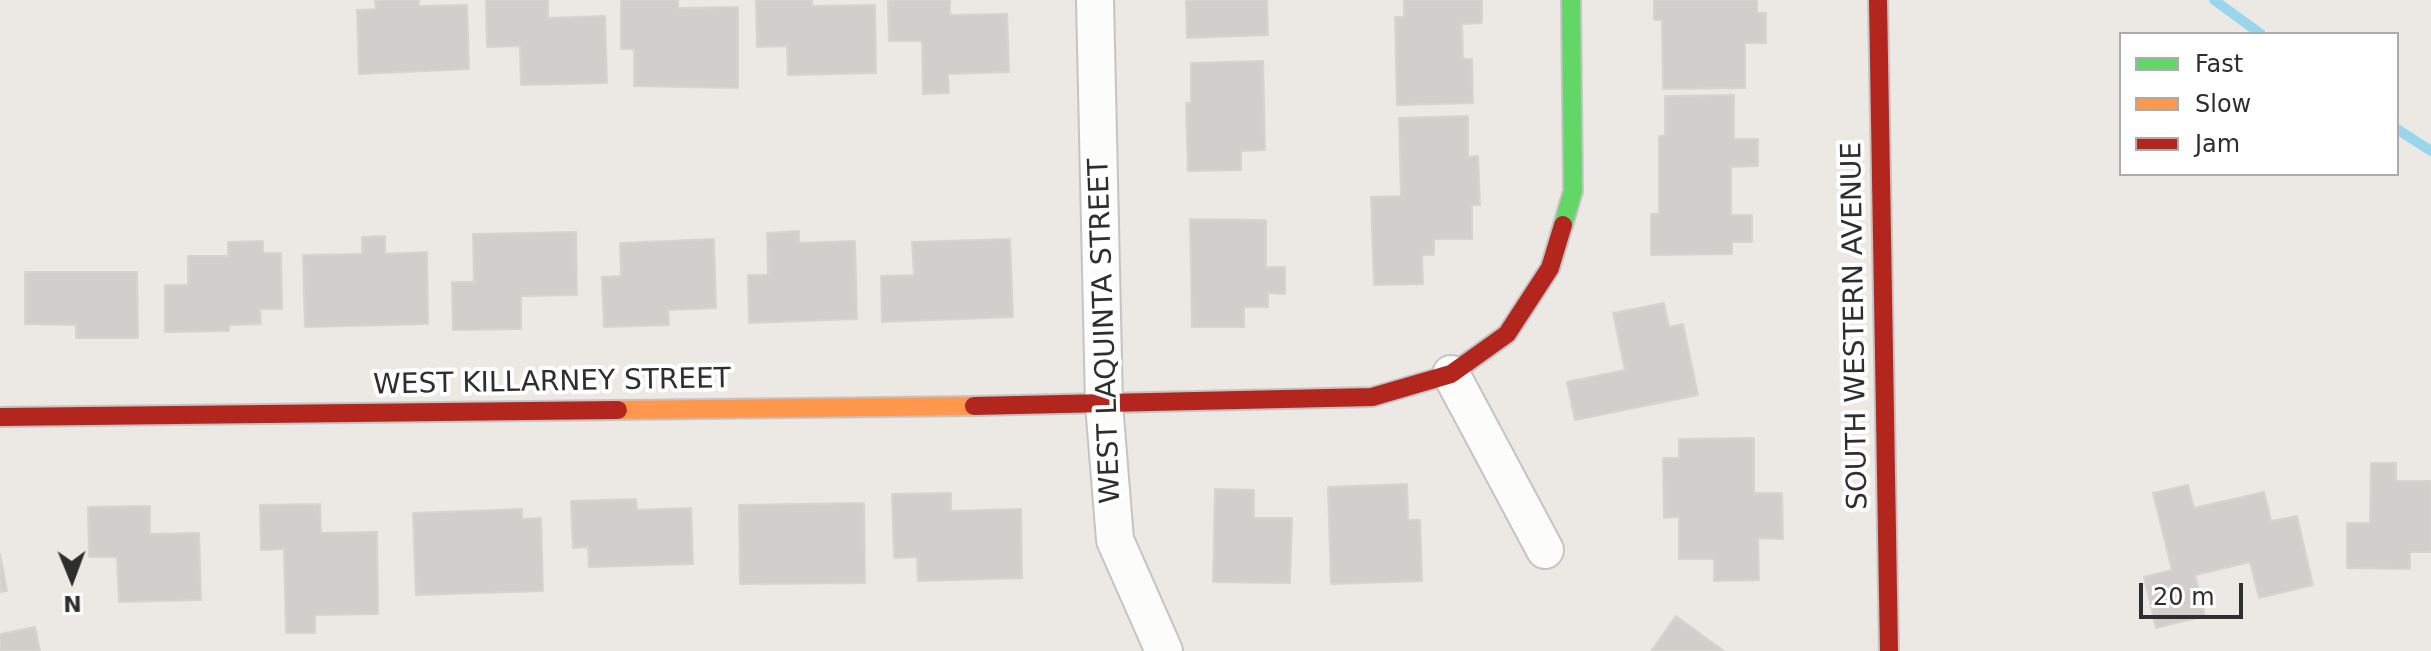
<!DOCTYPE html>
<html>
<head>
<meta charset="utf-8">
<style>
  body { margin:0 }
  #map { position:relative; width:2431px; height:651px; overflow:hidden; background:#ece8e4; font-family:"DejaVu Sans",sans-serif }
  canvas { display:block }
  .legend { position:absolute; left:2119px; top:32px; width:280px; height:144px; box-sizing:border-box; background:#fff; border:2px solid #ababab; margin:0; padding:10px 14px; list-style:none; font-size:24px; color:#2e2e2e }
  .legend li { display:flex; align-items:center; gap:16px; height:40px }
  .legend b { width:40px; border:2px solid #ababab }
  .north { position:absolute; left:32px; top:539px; width:80px; height:80px; -webkit-text-stroke:6px #fff; paint-order:stroke; rotate:179deg; font-size:22px; font-weight:700; line-height:32px; text-align:center; color:#2e2e2e }
  .north::after { content:''; display:block; margin:auto; width:28px; height:36px; background:#2e2e2e; clip-path:polygon(50% 0,100% 100%,50% 72%,0 100%) }
  .scale { position:absolute; left:2139px; top:583px; width:104px; height:36px; box-sizing:border-box; border:4px solid #2e2e2e; border-top:0; padding-left:10px; font-size:24px; line-height:28px; white-space:nowrap; color:#2e2e2e; -webkit-text-stroke:6px #fff; paint-order:stroke }
</style>
</head>
<body>
<div id="map">
<canvas width="2431" height="651"></canvas>
<ul class="legend">
<li><b style="height:10px;background:#63d668"></b>Fast</li>
<li><b style="height:10px;background:#ff974d"></b>Slow</li>
<li><b style="height:10px;background:#b3261e"></b>Jam</li>
</ul>
<div class="north">N</div>
<div class="scale">20 m</div>
</div>
<script>
const g = document.querySelector('canvas').getContext('2d');
g.lineJoin = 'round';
const toPath = rows => new Path2D(rows.map(r => 'M' + r).join(''));
function strokePath(path, color, width, dash) { g.strokeStyle = color; g.lineWidth = width; g.lineCap = dash ? 'butt' : 'round'; g.setLineDash(dash || []); g.stroke(path); }
function paint(path, color) { g.fillStyle = color; g.fill(path, 'evenodd'); }
function write(font, color, halo, rows, align = 'center') {
  g.font = font + ' "DejaVu Sans",sans-serif'; g.lineWidth = 8; g.setLineDash([]); g.textBaseline = 'middle'; g.strokeStyle = halo; g.fillStyle = color; for (const [text, x, y, turn = 0] of rows) {
    g.save(); g.translate(x, y); g.rotate((+turn || 0) * Math.PI / 180); g.textAlign = isNaN(turn) ? turn : align; if (halo) g.strokeText(text, 0, 0); g.fillText(text, 0, 0); g.restore();
  }
}
strokePath(toPath([
  [2214,0,2261,34],
  [2397,129,2431,151]
]), '#99d6ec', 10);
const building = toPath([
  [375,0,419,0,419,6,467,5,469,69,359,74,357,10,376,9,375,0],
  [486,0,548,0,548,18,605,16,607,83,521,85,520,46,487,47,486,0],
  [621,0,678,0,678,8,738,7,738,88,634,86,634,49,621,49,621,0],
  [756,0,812,0,812,6,875,5,876,73,788,75,787,46,757,47,756,0],
  [888,0,950,0,950,15,1007,14,1009,72,948,74,949,93,923,94,922,41,889,41,888,0],
  [1186,0,1267,0,1268,35,1187,38,1186,0],
  [1404,0,1482,0,1482,23,1462,24,1463,59,1472,59,1473,103,1397,105,1395,17,1404,17,1404,0],
  [1654,0,1757,0,1757,13,1766,13,1766,43,1745,43,1745,88,1663,89,1662,20,1654,20,1654,0],
  [1263,61,1265,150,1241,151,1241,170,1188,171,1186,103,1191,103,1191,63,1263,61],
  [1734,95,1734,139,1758,139,1758,166,1731,167,1731,215,1752,215,1752,242,1732,242,1732,254,1651,255,1651,214,1659,214,1659,136,1665,136,1665,96,1734,95],
  [1468,116,1468,157,1478,156,1480,205,1472,205,1472,239,1434,239,1434,255,1422,255,1423,284,1374,285,1371,197,1401,196,1399,118,1468,116],
  [1190,219,1266,220,1266,267,1285,267,1285,294,1268,293,1268,307,1244,307,1244,327,1192,327,1190,219],
  [799,231,799,243,855,241,857,319,749,323,748,275,768,275,767,233,799,231],
  [576,232,577,295,521,296,521,329,453,330,452,282,474,282,473,234,576,232],
  [385,236,385,254,427,252,428,324,305,327,303,255,362,254,362,237,385,236],
  [714,239,716,308,668,310,669,325,604,327,602,277,621,276,620,243,714,239],
  [1010,239,1013,317,882,322,881,276,914,275,912,242,1010,239],
  [263,241,263,253,281,253,282,309,260,309,261,324,229,325,229,331,165,332,165,285,188,285,188,256,228,256,228,242,263,241],
  [25,272,137,272,138,338,76,338,76,325,25,324,25,272],
  [1664,303,1669,327,1683,324,1698,395,1575,420,1567,382,1625,370,1613,313,1664,303],
  [1754,438,1754,493,1782,493,1783,539,1758,538,1759,580,1714,581,1714,559,1679,559,1679,517,1664,518,1663,458,1679,458,1679,439,1754,438],
  [2371,463,2396,463,2396,481,2431,481,2431,552,2410,552,2410,569,2347,568,2347,523,2370,523,2371,463],
  [1407,484,1408,520,1420,520,1422,581,1331,584,1328,487,1407,484],
  [2188,485,2194,508,2264,492,2271,521,2297,516,2313,585,2259,598,2250,562,2195,575,2205,616,2156,628,2144,577,2172,570,2153,493,2188,485],
  [1215,489,1254,490,1254,518,1292,518,1290,583,1213,582,1215,489],
  [951,493,951,511,1021,509,1022,578,918,581,917,557,894,558,892,494,951,493],
  [636,499,637,510,691,508,693,564,589,567,588,547,573,548,571,501,636,499],
  [864,503,865,583,740,584,739,505,864,503],
  [320,504,321,533,377,532,378,614,315,615,315,633,286,633,284,549,261,550,260,505,320,504],
  [150,506,150,534,199,533,201,600,119,602,117,557,89,557,88,507,150,506],
  [522,509,522,519,541,518,543,591,416,595,413,513,522,509],
  [0,554,7,591,0,592,0,554],
  [1676,616,1724,651,1651,651,1676,616],
  [35,627,40,651,0,651,0,634,35,627]
]);
paint(building, '#d1cecb');
strokePath(building, '#d7d4d0', 2);
const street = toPath([
  [1095,0,1104,404,1115,540,1164,651],
  [1451,374,1545,550]
]);
const fast = toPath([
  [1563,225,1573,191,1571,0]
]);
const slow = toPath([
  [618,410,974,406]
]);
const jam = toPath([
  [1878,0,1889,651],
  [974,406,1372,397,1451,374,1507,334,1550,268,1563,225],
  [0,417,618,410]
]);
strokePath(street, '#c5c4c5', 40);
strokePath(fast, '#c5c4c5', 22);
strokePath(slow, '#c5c4c5', 22);
strokePath(jam, '#c5c4c5', 22);
strokePath(street, '#fcfcfb', 36);
strokePath(fast, '#63d668', 18);
strokePath(slow, '#ff974d', 18);
strokePath(jam, '#b3261e', 18);
write('28px', '#2e2e2e', '#fff', [
  ["SOUTH WESTERN AVENUE",1856,326,-91],
  ["WEST LAQUINTA STREET",1106,331,-92],
  ["WEST KILLARNEY STREET",552,383,-1]
]);
</script>
</body>
</html>
